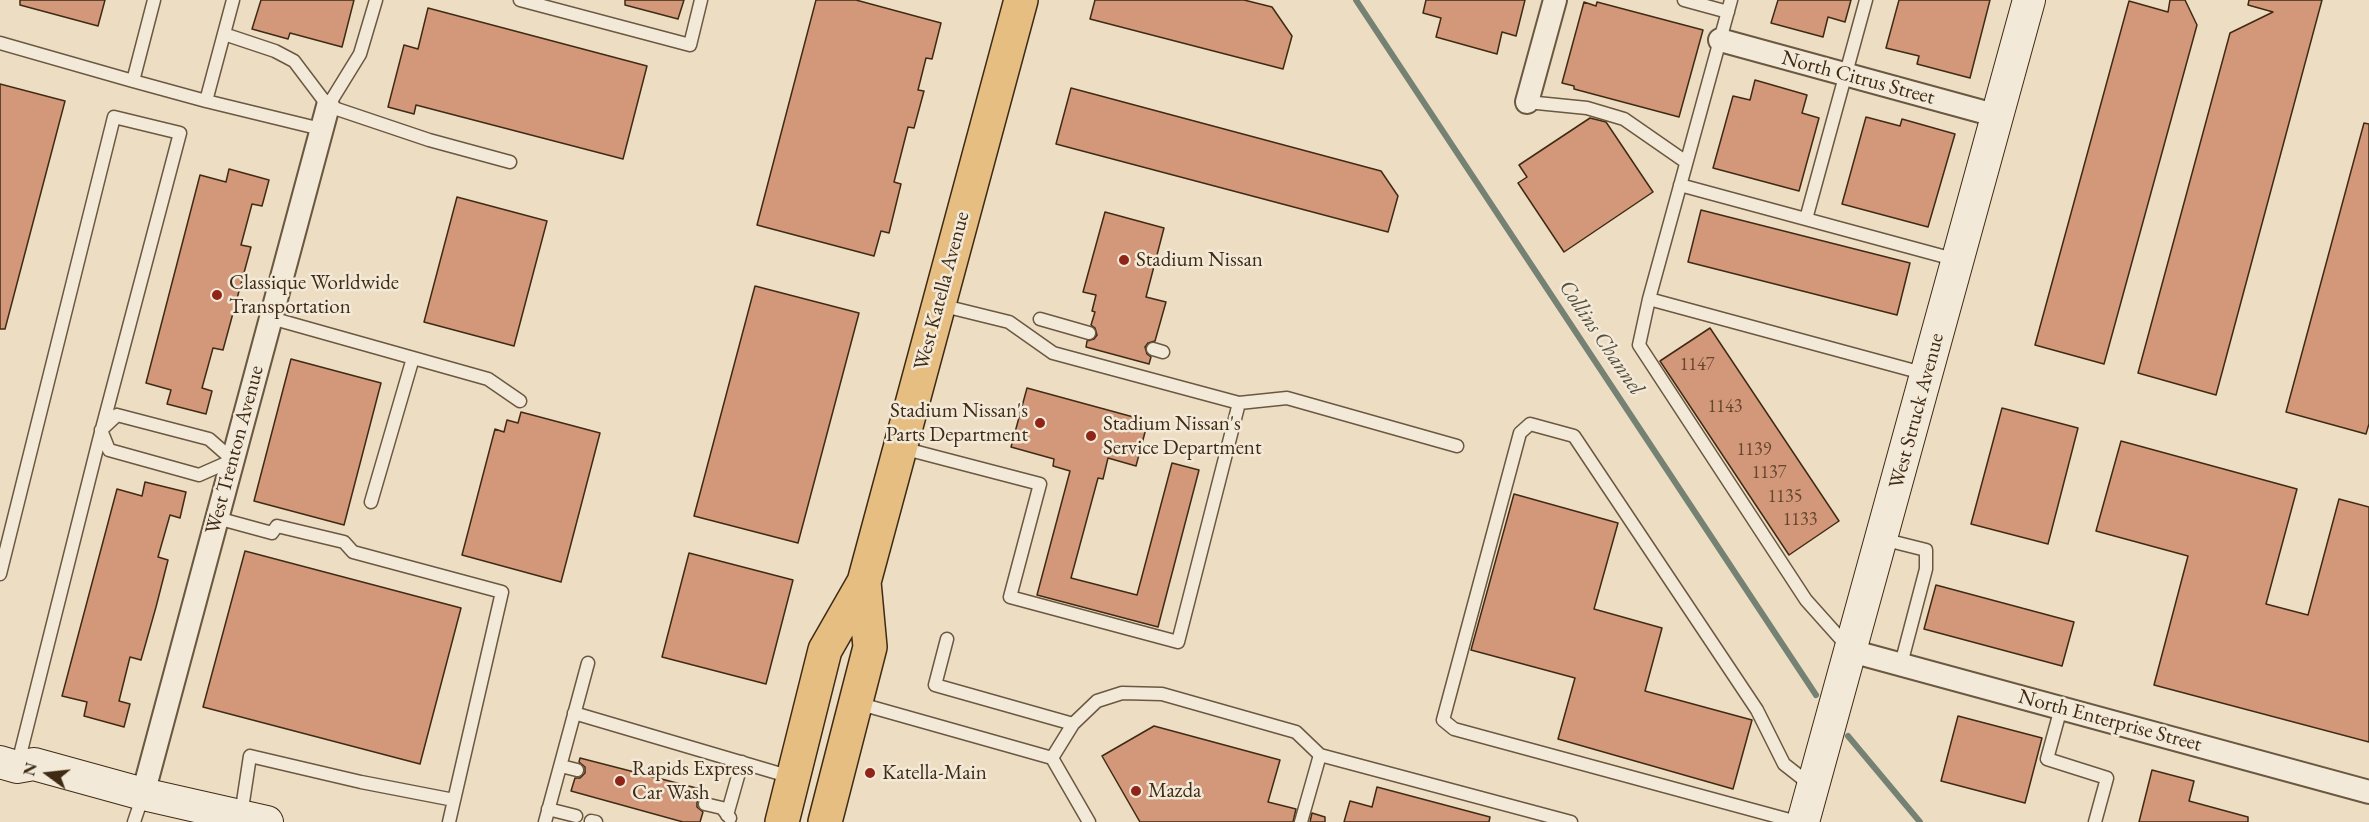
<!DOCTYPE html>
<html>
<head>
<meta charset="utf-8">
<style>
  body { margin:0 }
  #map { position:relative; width:2369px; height:822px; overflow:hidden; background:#edddc3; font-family:"EB Garamond",serif }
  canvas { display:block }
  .north { position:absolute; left:18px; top:744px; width:60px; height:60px; -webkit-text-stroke:4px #f3e9d8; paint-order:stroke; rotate:285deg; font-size:16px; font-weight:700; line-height:24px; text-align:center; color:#3f2b14 }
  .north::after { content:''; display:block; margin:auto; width:21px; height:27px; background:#3f2b14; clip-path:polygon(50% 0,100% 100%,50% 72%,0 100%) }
</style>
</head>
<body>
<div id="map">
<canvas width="2369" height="822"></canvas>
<div class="north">N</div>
</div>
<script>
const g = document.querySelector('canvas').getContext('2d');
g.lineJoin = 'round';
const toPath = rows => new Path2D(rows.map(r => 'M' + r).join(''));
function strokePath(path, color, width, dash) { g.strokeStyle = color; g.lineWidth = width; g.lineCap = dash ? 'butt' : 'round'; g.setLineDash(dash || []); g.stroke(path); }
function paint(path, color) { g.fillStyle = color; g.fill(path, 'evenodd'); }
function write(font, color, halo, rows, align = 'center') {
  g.font = font + ' "EB Garamond",serif'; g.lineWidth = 5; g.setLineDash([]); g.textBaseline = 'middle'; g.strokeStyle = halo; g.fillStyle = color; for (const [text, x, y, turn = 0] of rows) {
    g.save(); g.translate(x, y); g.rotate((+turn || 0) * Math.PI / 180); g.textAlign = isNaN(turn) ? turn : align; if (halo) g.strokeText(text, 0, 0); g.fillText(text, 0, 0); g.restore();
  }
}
strokePath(toPath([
  [1356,0,1816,695],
  [1848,736,1920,822]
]), '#758273', 6);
const building = toPath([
  [20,0,105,0,98,26,20,5,20,0],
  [261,0,354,0,342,47,290,33,288,39,252,29,261,0],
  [625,0,684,0,678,19,625,5,625,0],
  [816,0,856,0,941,23,932,59,926,58,918,90,924,91,914,128,908,127,894,182,901,184,889,233,881,231,874,256,757,225,816,0],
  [1095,0,1244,0,1272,7,1292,36,1283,69,1090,19,1095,0],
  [1426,0,1525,0,1516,36,1502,32,1497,54,1436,37,1441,18,1423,13,1426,0],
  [1778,0,1851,0,1845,22,1828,17,1823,37,1771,23,1778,0],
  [1899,0,1990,0,1970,78,1917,64,1919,56,1886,48,1899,0],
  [2170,0,2185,0,2197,25,2104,364,2035,345,2129,1,2168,12,2170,0],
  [2249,0,2322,0,2216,395,2138,373,2230,33,2273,12,2248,5,2249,0],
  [1584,2,1596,6,1597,2,1703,30,1679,117,1574,89,1574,86,1562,83,1584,2],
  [428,8,647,66,623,159,416,105,414,114,388,107,404,45,418,49,428,8],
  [1755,80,1807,95,1802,113,1819,118,1799,191,1713,168,1733,96,1750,100,1755,80],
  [0,84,65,101,5,329,0,329,0,84],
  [1071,88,1381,171,1398,196,1388,232,1056,144,1071,88],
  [1866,117,1900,126,1902,119,1955,134,1928,227,1842,204,1866,117],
  [1590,118,1606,122,1653,192,1564,252,1518,183,1527,177,1519,165,1590,118],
  [2364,123,2369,124,2369,424,2366,434,2286,412,2364,123],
  [229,169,269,180,262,206,252,204,241,245,251,247,223,350,213,348,202,388,212,391,206,414,167,404,171,390,146,383,200,175,226,182,229,169],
  [457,197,547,221,514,346,424,322,457,197],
  [1701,210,1910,263,1897,315,1688,262,1701,210],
  [1105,212,1164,228,1146,297,1166,302,1155,341,1148,343,1145,347,1147,354,1151,357,1149,364,1086,347,1087,341,1094,339,1097,335,1095,328,1091,325,1095,312,1092,311,1096,295,1083,292,1105,212],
  [755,286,859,313,798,543,694,516,755,286],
  [1710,328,1839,521,1789,555,1660,361,1710,328],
  [291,359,381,383,344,525,254,501,291,359],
  [1027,388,1148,421,1136,466,1108,458,1103,479,1098,478,1071,578,1137,595,1172,463,1199,470,1158,627,1037,595,1070,471,1053,466,1054,459,1011,447,1027,388],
  [2002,408,2078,428,2048,544,1971,524,2002,408],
  [521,412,600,433,561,582,462,555,495,429,504,432,507,420,518,423,521,412],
  [2121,441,2297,489,2266,604,2308,615,2339,499,2369,507,2369,742,2154,685,2188,556,2096,531,2121,441],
  [145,482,186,492,180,518,170,515,158,557,168,560,156,607,141,660,130,657,119,701,130,704,124,727,84,716,87,702,62,696,117,489,142,496,145,482],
  [1514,494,1618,523,1594,609,1662,628,1645,691,1752,720,1733,789,1558,739,1575,678,1471,650,1514,494],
  [245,551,461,608,420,764,203,707,245,551],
  [689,553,793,580,766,684,662,657,689,553],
  [1936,585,2074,622,2062,666,1924,629,1936,585],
  [1958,716,2042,738,2025,803,1941,781,1958,716],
  [1154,726,1280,760,1268,802,1296,809,1293,822,1140,822,1102,756,1154,726],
  [580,758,708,791,707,796,702,796,697,802,697,807,703,812,700,822,683,822,571,791,575,778,580,778,585,773,585,767,579,762,580,758],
  [2152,770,2194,781,2189,801,2248,817,2248,822,2139,822,2152,770],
  [1377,787,1490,817,1489,822,1344,822,1350,801,1372,807,1377,787],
  [1312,813,1325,817,1325,822,1310,822,1312,813]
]);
paint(building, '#d3977a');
strokePath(building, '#3f2b14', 1.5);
const lane = toPath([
  [233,0,206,101,321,129],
  [520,0,690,45,701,0],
  [1684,0,1728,12],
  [1731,0,1649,299,1639,345,1806,600,1848,647],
  [224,34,275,51,294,61,328,106,429,140,510,162],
  [0,43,133,81,154,0],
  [133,81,206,101],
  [1527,102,1587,108,1624,119,1686,162],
  [328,106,360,54,376,0],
  [1680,185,1957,260],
  [1806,219,1866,0],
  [1649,299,1926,374],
  [940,305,1009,322,1053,353,1239,403,1287,398,1457,446],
  [271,318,488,379,520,401],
  [1040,319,1089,333],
  [1153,349,1163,352],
  [117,415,209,439,233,460,199,475,109,450,101,430,117,415],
  [902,448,1040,484,1010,597,1178,642,1239,403],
  [371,502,413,358],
  [217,518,272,533,277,526,344,542,353,552,502,592,449,822],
  [1882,539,1926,550,1926,569,1901,664],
  [0,574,114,117,180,133,99,440,17,767],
  [947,639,935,685,1073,724],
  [857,703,1052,758],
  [2061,708,2047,759,2107,778,2095,822],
  [574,713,791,777],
  [561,766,577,770],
  [705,804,722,808,730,818],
  [548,809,576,816],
  [241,815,250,756,361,782,454,800],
  [727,815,742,762],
  [591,821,596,822],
  [134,822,143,795],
  [545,822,588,663],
  [1089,822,1052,758,1073,724,1097,701,1122,693,1162,694,1296,732,1320,755,1571,822],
  [1301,822,1320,755],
  [1797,822,1454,729,1443,720,1520,433,1530,424,1574,436,1757,710,1784,764,1812,786]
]);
const street = toPath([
  [1720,40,1998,116],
  [1527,102,1555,0],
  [1851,651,2369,792],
  [143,794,328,106]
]);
const secondary = toPath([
  [0,762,17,767,34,764,143,794,267,822],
  [1803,822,2029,0]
]);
const primary = toPath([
  [782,822,825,650,864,582,1021,0],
  [825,822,870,647,864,582]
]);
strokePath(lane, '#6a5840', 15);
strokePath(street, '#6a5840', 26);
strokePath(secondary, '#3f2b14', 34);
strokePath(primary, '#3f2b14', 36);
strokePath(lane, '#f3e9d8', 12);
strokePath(street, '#f3e9d8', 22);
strokePath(secondary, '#f3e9d8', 32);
strokePath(primary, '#e6be82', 33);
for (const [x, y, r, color] of [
  [1124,260,6,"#8f2418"],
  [217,295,6,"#8f2418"],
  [1040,423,6,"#8f2418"],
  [1091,436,6,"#8f2418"],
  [870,773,6,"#8f2418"],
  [620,781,6,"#8f2418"],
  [1136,791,6,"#8f2418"]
]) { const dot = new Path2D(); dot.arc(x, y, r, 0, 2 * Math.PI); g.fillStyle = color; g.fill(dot); strokePath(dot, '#f3e9d8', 2); }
write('18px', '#64462e', null, [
  ["1147",1697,365],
  ["1143",1725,407],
  ["1139",1754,450],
  ["1137",1769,473],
  ["1135",1785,497],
  ["1133",1800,520]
]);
write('21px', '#3f2b14', '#f3e9d8', [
  ["North Citrus Street",1858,78,15],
  ["West Katella Avenue",942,291,-75],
  ["West Struck Avenue",1917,411,-75],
  ["West Trenton Avenue",235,450,-75],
  ["North Enterprise Street",2110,721,15]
]);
write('21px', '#3f2b14', '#f3e9d8', [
  ["Stadium Nissan",1136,260],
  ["Classique Worldwide",229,283],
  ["Transportation",229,307],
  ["Stadium Nissan's",1028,411,"right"],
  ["Parts Department",1028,435,"right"],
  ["Stadium Nissan's",1103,424],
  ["Service Department",1103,448],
  ["Rapids Express",632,769],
  ["Car Wash",632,793],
  ["Katella-Main",882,773],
  ["Mazda",1148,791]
], 'left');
write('italic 22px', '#564f3c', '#f3e9d8', [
  ["Collins Channel",1601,338,56]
]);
</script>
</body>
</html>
